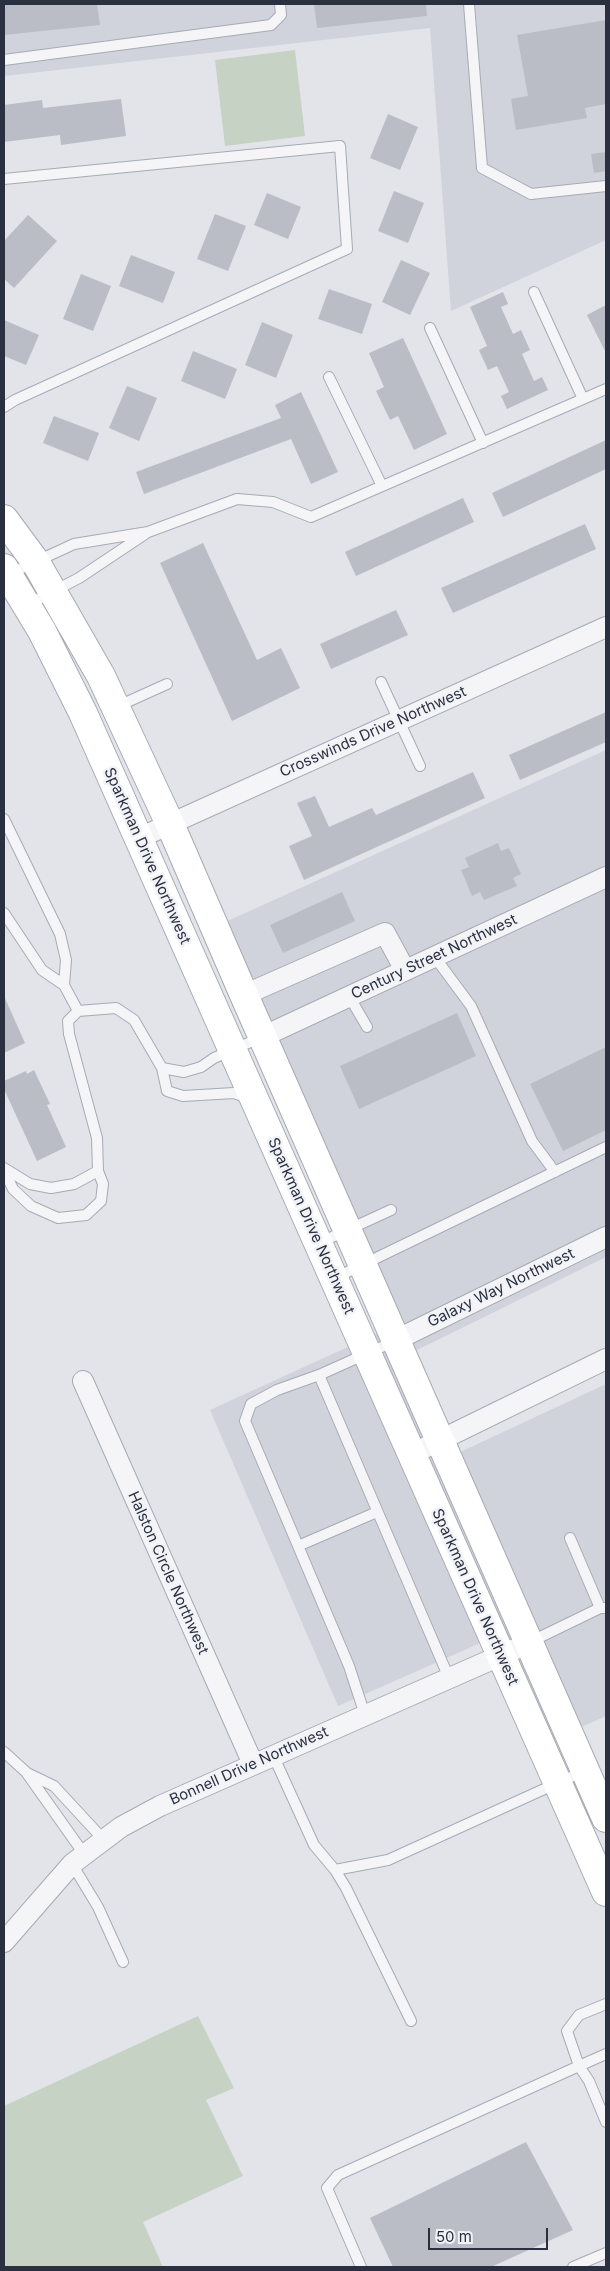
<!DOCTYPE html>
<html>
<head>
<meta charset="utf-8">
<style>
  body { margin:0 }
  #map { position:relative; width:610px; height:2271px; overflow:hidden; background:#e2e4ea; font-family:Inter,sans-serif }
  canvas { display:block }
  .frame { position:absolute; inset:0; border:5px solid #2b3041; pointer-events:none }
  .scale { position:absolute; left:428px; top:2228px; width:120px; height:22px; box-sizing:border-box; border:2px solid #2b3041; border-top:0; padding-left:6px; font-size:15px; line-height:18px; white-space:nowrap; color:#2b3041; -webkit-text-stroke:4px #f2f3f7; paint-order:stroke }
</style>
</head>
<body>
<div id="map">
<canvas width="610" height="2271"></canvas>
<div class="frame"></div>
<div class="scale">50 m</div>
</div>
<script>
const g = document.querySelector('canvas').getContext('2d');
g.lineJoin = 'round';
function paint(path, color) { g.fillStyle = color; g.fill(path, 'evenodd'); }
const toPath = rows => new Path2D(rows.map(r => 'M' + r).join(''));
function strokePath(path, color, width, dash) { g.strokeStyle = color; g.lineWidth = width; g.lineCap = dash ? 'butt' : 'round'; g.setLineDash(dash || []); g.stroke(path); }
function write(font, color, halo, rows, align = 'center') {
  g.font = font + ' Inter,sans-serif'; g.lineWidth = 5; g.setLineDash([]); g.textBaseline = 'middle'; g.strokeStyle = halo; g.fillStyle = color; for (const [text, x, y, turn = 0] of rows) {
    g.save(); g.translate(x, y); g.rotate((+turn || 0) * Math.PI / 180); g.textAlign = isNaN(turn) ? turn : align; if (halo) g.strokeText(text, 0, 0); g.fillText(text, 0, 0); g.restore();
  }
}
paint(toPath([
  [4,4,606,4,606,240,451,311,430,28,4,76],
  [606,750,606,1257,411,1353,456,1454,606,1384,606,1716,535,1748,485,1641,338,1706,210,1410,398,1324,223,923]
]), '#d0d3db');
paint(toPath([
  [295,50,305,136,225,146,215,60],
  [198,2016,234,2088,206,2100,243,2176,143,2222,163,2267,4,2267,4,2106]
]), '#c6d3c4');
paint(toPath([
  [4,4,97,4,100,25,4,35],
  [314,4,426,4,427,16,317,28],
  [606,20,606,104,585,108,587,118,516,130,511,99,528,96,517,35],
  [121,99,126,136,61,145,60,135,4,142,4,105,42,100,43,108],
  [388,114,418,127,400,170,370,158],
  [606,152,606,171,594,173,591,154],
  [394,191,424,203,408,243,378,231],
  [267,193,301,207,288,239,254,225],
  [215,214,246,226,228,271,197,259],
  [28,215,57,241,14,288,4,279,4,241],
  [131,255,175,272,163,303,119,286],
  [401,260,430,273,410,315,382,302],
  [81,274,111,286,93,331,63,319],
  [329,289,372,304,362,334,318,319],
  [503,292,508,304,501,307,513,334,521,330,530,350,522,354,534,381,542,377,548,390,507,409,501,396,509,392,497,366,488,370,479,350,487,346,470,307],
  [606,305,606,353,587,315],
  [4,320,39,335,26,365,4,356],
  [262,322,293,335,276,378,245,365],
  [403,338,447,434,414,450,398,416,390,420,376,391,384,387,369,353],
  [193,351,237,369,225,399,181,381],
  [127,386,157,398,139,441,109,428],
  [301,392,338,472,311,484,291,439,144,494,136,472,281,418,275,405],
  [54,416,99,433,88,461,43,443],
  [606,440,606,469,503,517,492,493],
  [463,498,474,522,356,576,345,552],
  [585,524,596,549,453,613,441,588],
  [203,543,257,660,281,648,300,688,232,721,160,563],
  [396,610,408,635,331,669,320,644],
  [606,712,606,742,520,780,509,755],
  [473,772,485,798,304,880,289,846,312,836,297,803,315,796,329,827,372,808,376,815],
  [498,843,501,851,509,848,521,874,513,878,517,886,484,900,480,892,472,896,461,870,469,867,465,858],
  [342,892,355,921,283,953,270,925],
  [4,996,25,1043,4,1053],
  [457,1013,476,1056,359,1109,340,1066],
  [606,1047,606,1130,563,1151,530,1084],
  [34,1070,50,1104,47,1105,66,1147,37,1161,4,1089,4,1081,26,1071,27,1074],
  [526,2142,573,2230,491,2267,393,2267,370,2218]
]), '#babdc6');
const lane = toPath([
  [469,4,482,168,531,194,606,186],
  [4,60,271,25,281,15,280,4],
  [4,179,340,146,347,249,15,400,4,407],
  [534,292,583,399],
  [430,328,483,443],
  [329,377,382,486],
  [9,574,74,544,148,532,237,499,273,502,311,517,606,389],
  [27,605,79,578,145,534],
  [381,682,420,766],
  [116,707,167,684],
  [4,819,60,934,66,960,64,985,78,1011],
  [4,913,42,970,64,985],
  [434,956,471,1006,532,1141,555,1172],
  [349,996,367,1027],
  [162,1068,167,1091,183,1096,234,1093,248,1098],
  [4,1168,30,1184,51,1188,74,1184,98,1171,97,1138,69,1034,68,1021,78,1011,116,1008,134,1020,162,1068,184,1072,201,1067,214,1058,262,1037],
  [4,1171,13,1189,31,1206,58,1218,86,1215,101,1201,103,1184,98,1171],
  [319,1243,391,1210],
  [335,1278,606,1147],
  [319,1375,449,1678],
  [570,1538,600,1608],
  [298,1546,377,1512],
  [530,1642,600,1608,606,1608],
  [365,1715,349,1666,245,1421,251,1404,277,1390,319,1375,395,1341],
  [4,1752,26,1772,84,1854],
  [273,1755,314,1845,335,1870,388,1860,584,1771],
  [27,1773,54,1786,103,1839],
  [72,1864,98,1907,123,1962],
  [335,1870,346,1888,411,2021],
  [606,2004,579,2015,567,2031,579,2066,606,2054],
  [361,2267,327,2188,338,2175,579,2066,589,2081,606,2122],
  [573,2267,606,2253]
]);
const street = toPath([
  [139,838,606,627],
  [244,995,385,933,405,970],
  [262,1037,606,877],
  [396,1340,606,1237],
  [83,1381,253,1764],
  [412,1454,606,1359],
  [4,1942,72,1864,121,1827,160,1806,529,1643]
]);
const secondary = toPath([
  [4,519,35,561,101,676,170,824,244,995,606,1818],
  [4,568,42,631,83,713,606,1892]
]);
strokePath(lane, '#a7aab4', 12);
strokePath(street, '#a7aab4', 22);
strokePath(secondary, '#a7aab4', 30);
strokePath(lane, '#f5f5f8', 10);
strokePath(street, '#f5f5f8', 20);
strokePath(secondary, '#fff', 28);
write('15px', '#2b3041', '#f2f3f7', [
  ["Crosswinds Drive Northwest",373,732,-24],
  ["Sparkman Drive Northwest",147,856,66],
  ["Century Street Northwest",434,957,-25],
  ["Sparkman Drive Northwest",311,1226,66],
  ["Galaxy Way Northwest",501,1288,-26],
  ["Halston Circle Northwest",168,1573,66],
  ["Sparkman Drive Northwest",475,1597,66],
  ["Bonnell Drive Northwest",249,1766,-24]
]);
</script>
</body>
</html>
